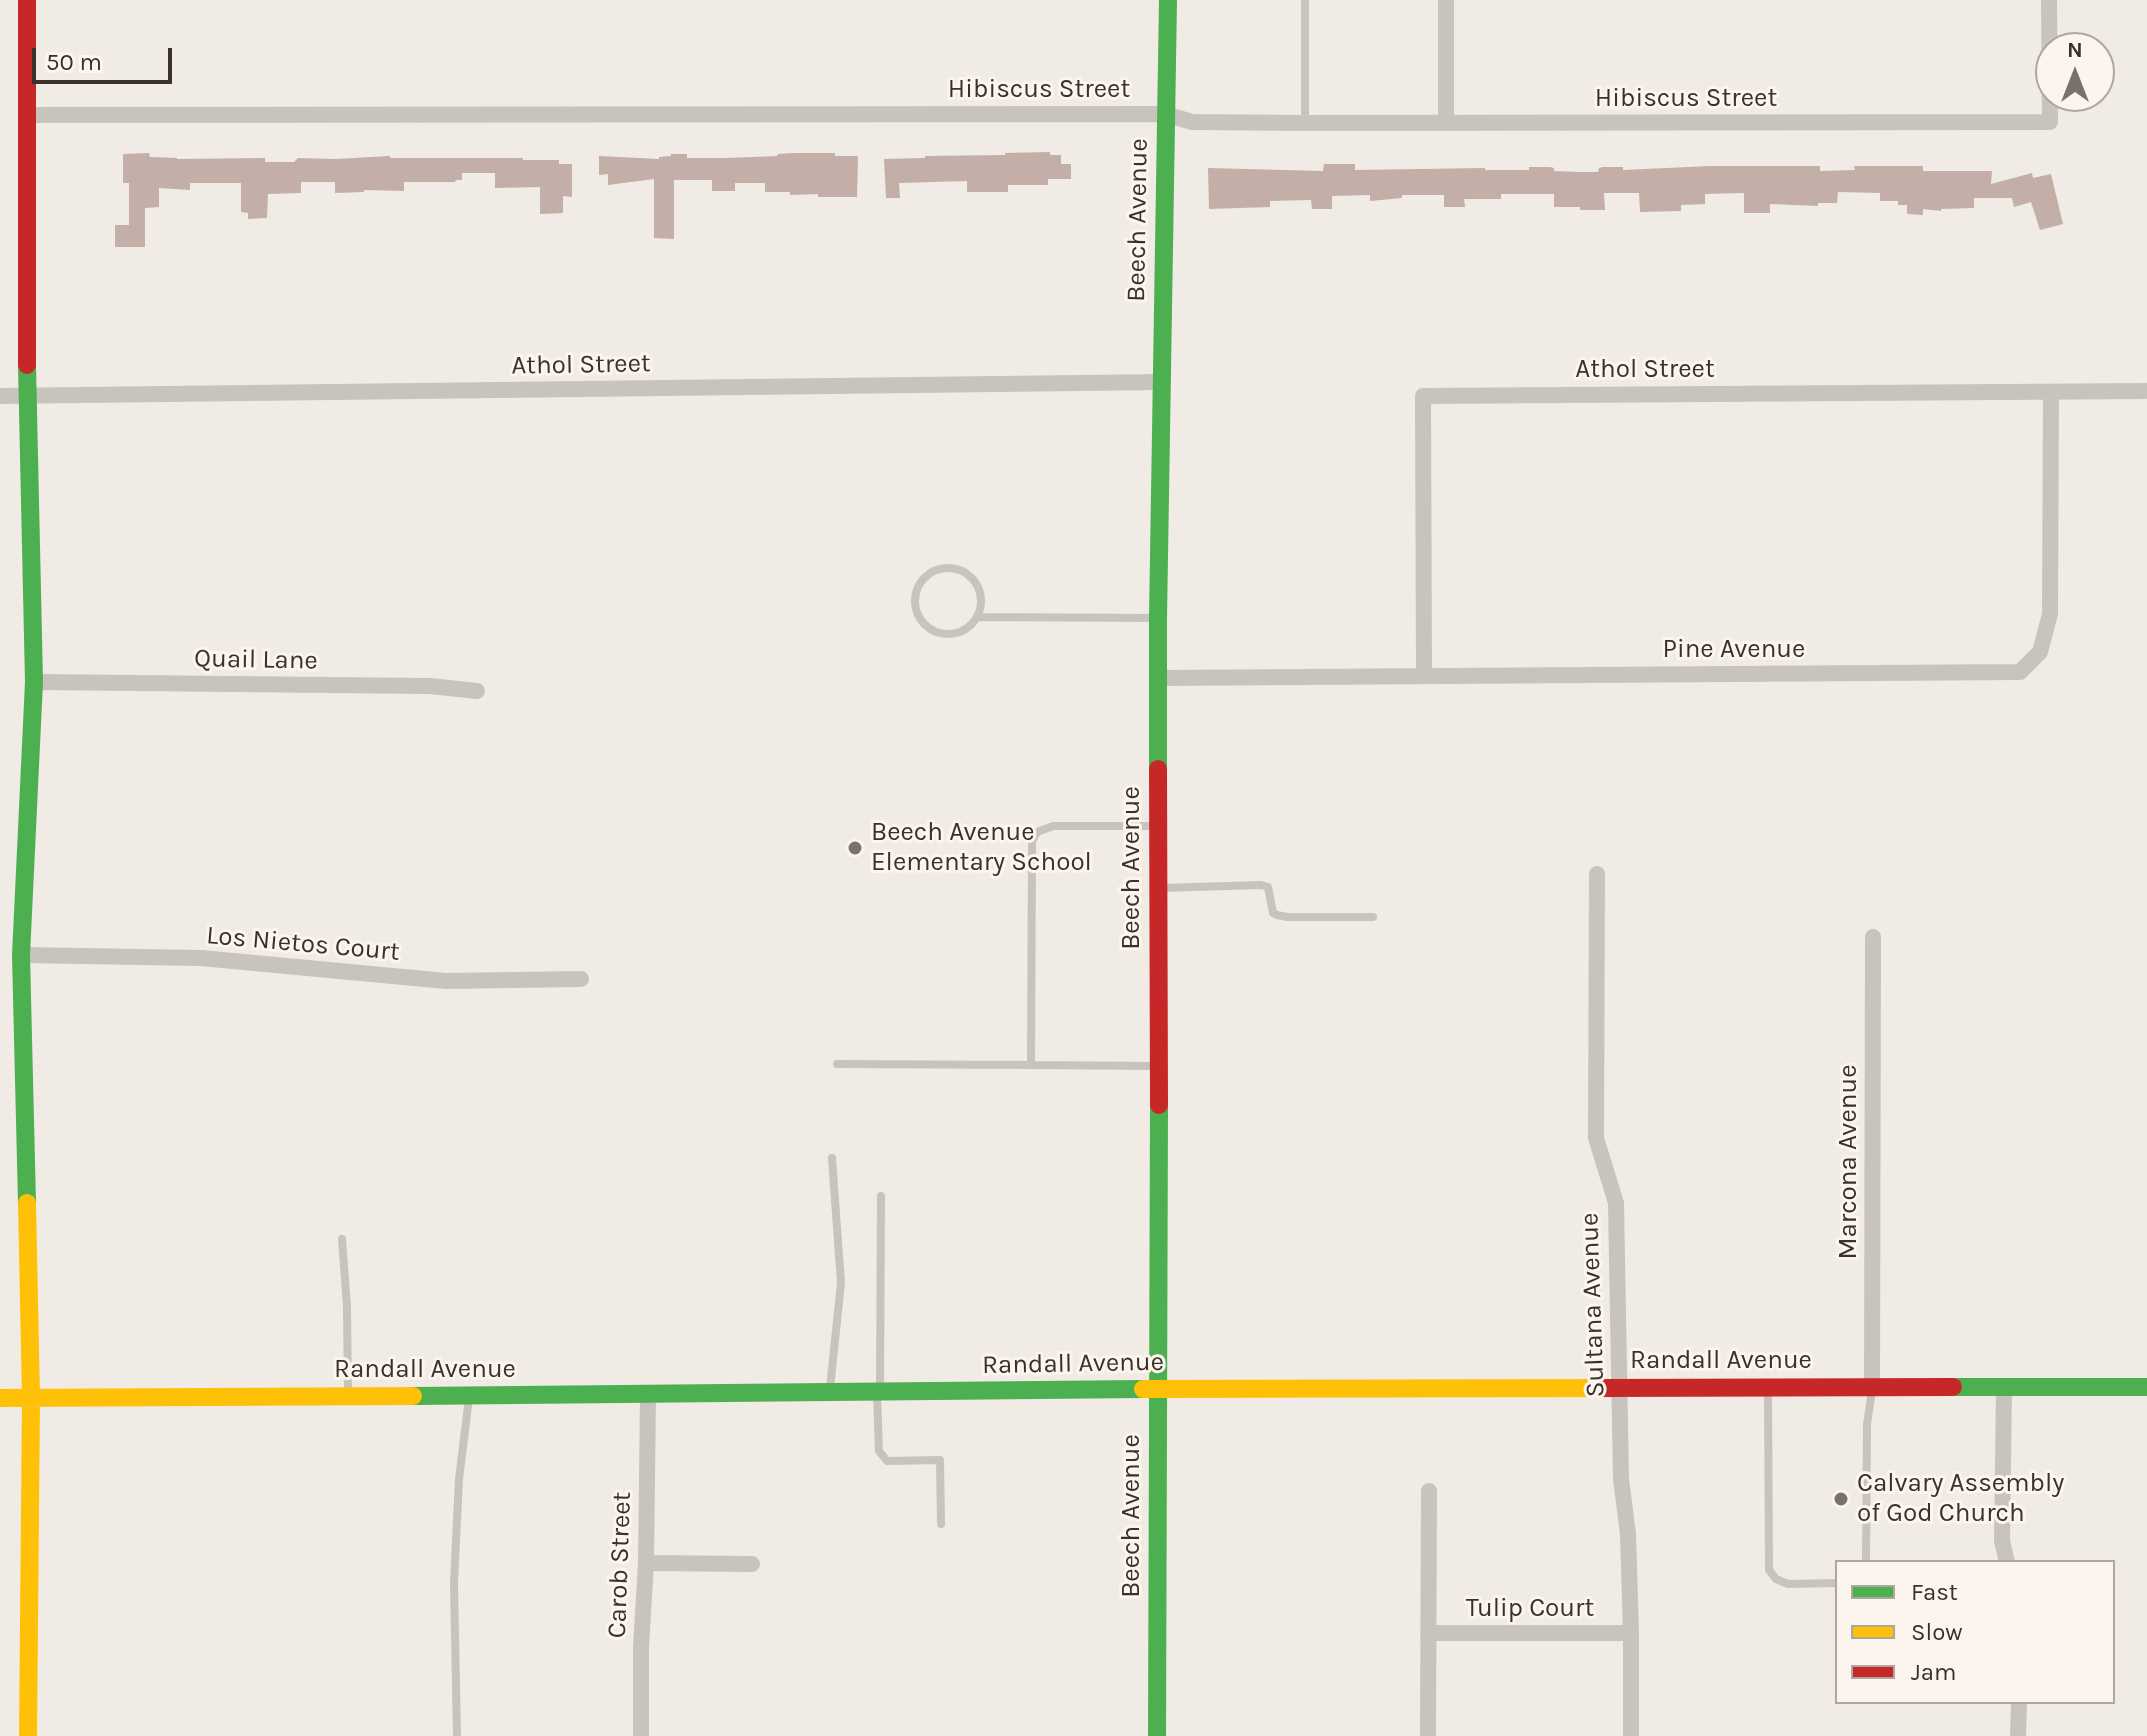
<!DOCTYPE html>
<html>
<head>
<meta charset="utf-8">
<style>
  body { margin:0 }
  #map { position:relative; width:2147px; height:1736px; overflow:hidden; background:#f0ebe5; font-family:Karla,sans-serif }
  canvas { display:block }
  .legend { position:absolute; left:1835px; top:1560px; width:280px; height:144px; box-sizing:border-box; background:#fbf5ee; border:2px solid #aea6a0; margin:0; padding:10px 14px; list-style:none; font-size:24px; color:#3b302b }
  .legend li { display:flex; align-items:center; gap:16px; height:40px }
  .legend b { width:40px; border:2px solid #aea6a0 }
  .north { position:absolute; left:2035px; top:32px; width:80px; height:80px; box-sizing:border-box; background:#fbf5ee; border:2px solid #aea6a0; border-radius:50%; rotate:0deg; font-size:22px; font-weight:700; line-height:32px; text-align:center; color:#3b302b }
  .north::after { content:''; display:block; margin:auto; width:28px; height:36px; background:#7a716c; clip-path:polygon(50% 0,100% 100%,50% 72%,0 100%) }
  .scale { position:absolute; left:32px; top:48px; width:140px; height:36px; box-sizing:border-box; border:4px solid #3b302b; border-top:0; padding-left:10px; font-size:24px; line-height:28px; white-space:nowrap; color:#3b302b; -webkit-text-stroke:6px #fbf5ee; paint-order:stroke }
</style>
</head>
<body>
<div id="map">
<canvas width="2147" height="1736"></canvas>
<ul class="legend">
<li><b style="height:10px;background:#4caf50"></b>Fast</li>
<li><b style="height:10px;background:#ffc107"></b>Slow</li>
<li><b style="height:10px;background:#c62828"></b>Jam</li>
</ul>
<div class="north">N</div>
<div class="scale">50 m</div>
</div>
<script>
const g = document.querySelector('canvas').getContext('2d');
g.lineJoin = 'round';
function paint(path, color) { g.fillStyle = color; g.fill(path, 'evenodd'); }
const toPath = rows => new Path2D(rows.map(r => 'M' + r).join(''));
function strokePath(path, color, width, dash) { g.strokeStyle = color; g.lineWidth = width; g.lineCap = dash ? 'butt' : 'round'; g.setLineDash(dash || []); g.stroke(path); }
function write(font, color, halo, rows, align = 'center') {
  g.font = font + ' Karla,sans-serif'; g.lineWidth = 6; g.setLineDash([]); g.textBaseline = 'middle'; g.strokeStyle = halo; g.fillStyle = color; for (const [text, x, y, turn = 0] of rows) {
    g.save(); g.translate(x, y); g.rotate((+turn || 0) * Math.PI / 180); g.textAlign = isNaN(turn) ? turn : align; if (halo) g.strokeText(text, 0, 0); g.fillText(text, 0, 0); g.restore();
  }
}
paint(toPath([
  [1050,152,1050,155,1061,155,1061,164,1071,164,1071,179,1048,179,1048,185,1008,185,1008,192,967,192,967,181,899,183,900,198,886,198,884,159,925,158,925,156,1005,155,1005,153],
  [149,153,150,157,177,158,177,159,265,158,265,162,294,162,298,158,335,159,390,156,390,158,523,158,523,160,559,160,559,164,572,164,572,197,563,196,563,213,540,214,540,187,495,188,495,173,462,173,462,180,456,180,455,182,404,182,404,191,364,190,364,192,335,193,335,182,301,182,301,193,268,194,267,218,248,219,248,213,241,212,241,183,190,183,190,190,159,188,159,207,145,208,145,247,115,247,115,225,129,225,129,183,123,183,123,154],
  [793,153,835,153,835,156,858,156,857,197,818,197,818,194,790,195,790,192,765,192,765,183,735,183,735,191,712,191,712,180,674,180,674,239,654,238,654,179,608,185,608,174,599,175,599,156,659,159,659,157,671,156,671,154,687,154,687,158,727,158,777,156,778,154],
  [1324,164,1355,164,1355,170,1485,168,1485,170,1529,170,1529,167,1550,167,1554,168,1554,171,1579,172,1598,172,1599,168,1603,167,1623,167,1623,170,1710,166,1820,166,1820,171,1855,170,1854,166,1923,166,1923,171,1992,171,1991,184,2032,173,2033,178,2051,174,2063,224,2040,230,2031,202,2014,207,2012,198,1974,198,1974,208,1941,209,1941,211,1923,209,1923,215,1907,214,1907,205,1898,205,1898,201,1880,201,1880,193,1838,192,1837,203,1818,203,1818,206,1770,204,1770,213,1744,213,1744,193,1705,194,1705,204,1681,205,1681,211,1640,212,1639,193,1604,193,1605,210,1580,210,1580,207,1554,207,1554,194,1501,194,1501,199,1464,199,1465,207,1444,207,1444,195,1402,195,1402,198,1370,201,1370,195,1332,196,1332,209,1312,209,1311,200,1270,201,1270,207,1209,209,1208,168,1323,171]
]), '#c3afa7');
strokePath(toPath([
  [1305,123,1305,0],
  '915 601a33 33 0 1 1 66 0a33 33 0 1 1-66 0Z',
  [977,617,1157,618],
  [1163,888,1261,885,1268,887,1273,913,1277,915,1287,917,1373,917],
  [837,1064,1031,1065],
  [1157,1066,1031,1065,1032,841,1037,832,1053,826,1157,826],
  [342,1239,347,1307,348,1394],
  [830,1388,841,1283,832,1158],
  [880,1391,881,1196],
  [1768,1392,1769,1570,1776,1579,1788,1584,1837,1583],
  [877,1394,879,1451,887,1461,940,1460,941,1524],
  [1866,1562,1867,1424,1872,1391],
  [457,1736,454,1583,459,1479,469,1398]
]), '#c9c3be', 8);
strokePath(toPath([
  [27,115,1165,114,1192,122,1305,123,2050,122,2049,0],
  [1446,123,1446,0],
  [0,396,1163,382],
  [1424,676,1423,396,2147,391],
  [1158,678,2020,672,2040,652,2050,614,2051,392],
  [34,682,430,686,477,691],
  [1597,874,1596,1138,1616,1203,1621,1479,1628,1534,1631,1633,1631,1736],
  [21,955,201,958,446,981,581,979],
  [1872,1387,1873,937],
  [2004,1387,2002,1541,2007,1562],
  [646,1563,752,1564],
  [1428,1633,1631,1633],
  [641,1736,641,1647,646,1563,648,1395],
  [1428,1736,1429,1491],
  [2018,1736,2019,1702]
]), '#c9c3be', 16);
strokePath(toPath([
  [1158,769,1158,618,1168,0],
  [27,1203,21,955,34,682,27,365],
  [1953,1387,2147,1387],
  [413,1396,1143,1389],
  [1157,1736,1159,1105]
]), '#4caf50', 18);
strokePath(toPath([
  [27,1203,31,1398,28,1736],
  [1143,1389,1601,1388],
  [0,1398,413,1396]
]), '#ffc107', 18);
strokePath(toPath([
  [27,0,27,365],
  [1158,769,1159,1105],
  [1601,1388,1953,1387]
]), '#c62828', 18);
for (const [x, y, r, color] of [
  [855,848,8,"#7a716c"],
  [1841,1499,8,"#7a716c"]
]) { const dot = new Path2D(); dot.arc(x, y, r, 0, 2 * Math.PI); g.fillStyle = color; g.fill(dot); strokePath(dot, '#fbf5ee', 3); }
write('26px', '#3b302b', '#fbf5ee', [
  ["Hibiscus Street",1039,90],
  ["Hibiscus Street",1686,99],
  ["Beech Avenue",1138,220,-89],
  ["Athol Street",581,365,-1],
  ["Athol Street",1645,370],
  ["Pine Avenue",1734,650],
  ["Quail Lane",256,660,1],
  ["Beech Avenue",1132,868,-90],
  ["Los Nietos Court",303,944,5],
  ["Marcona Avenue",1849,1162,-90],
  ["Sultana Avenue",1593,1305,-92],
  ["Randall Avenue",1721,1361],
  ["Randall Avenue",1073,1364,-1],
  ["Randall Avenue",425,1370],
  ["Beech Avenue",1132,1516,-90],
  ["Carob Street",620,1565,-88],
  ["Tulip Court",1530,1609]
]);
write('26px', '#3b302b', '#fbf5ee', [
  ["Beech Avenue",871,833],
  ["Elementary School",871,863],
  ["Calvary Assembly",1857,1484],
  ["of God Church",1857,1514]
], 'left');
</script>
</body>
</html>
